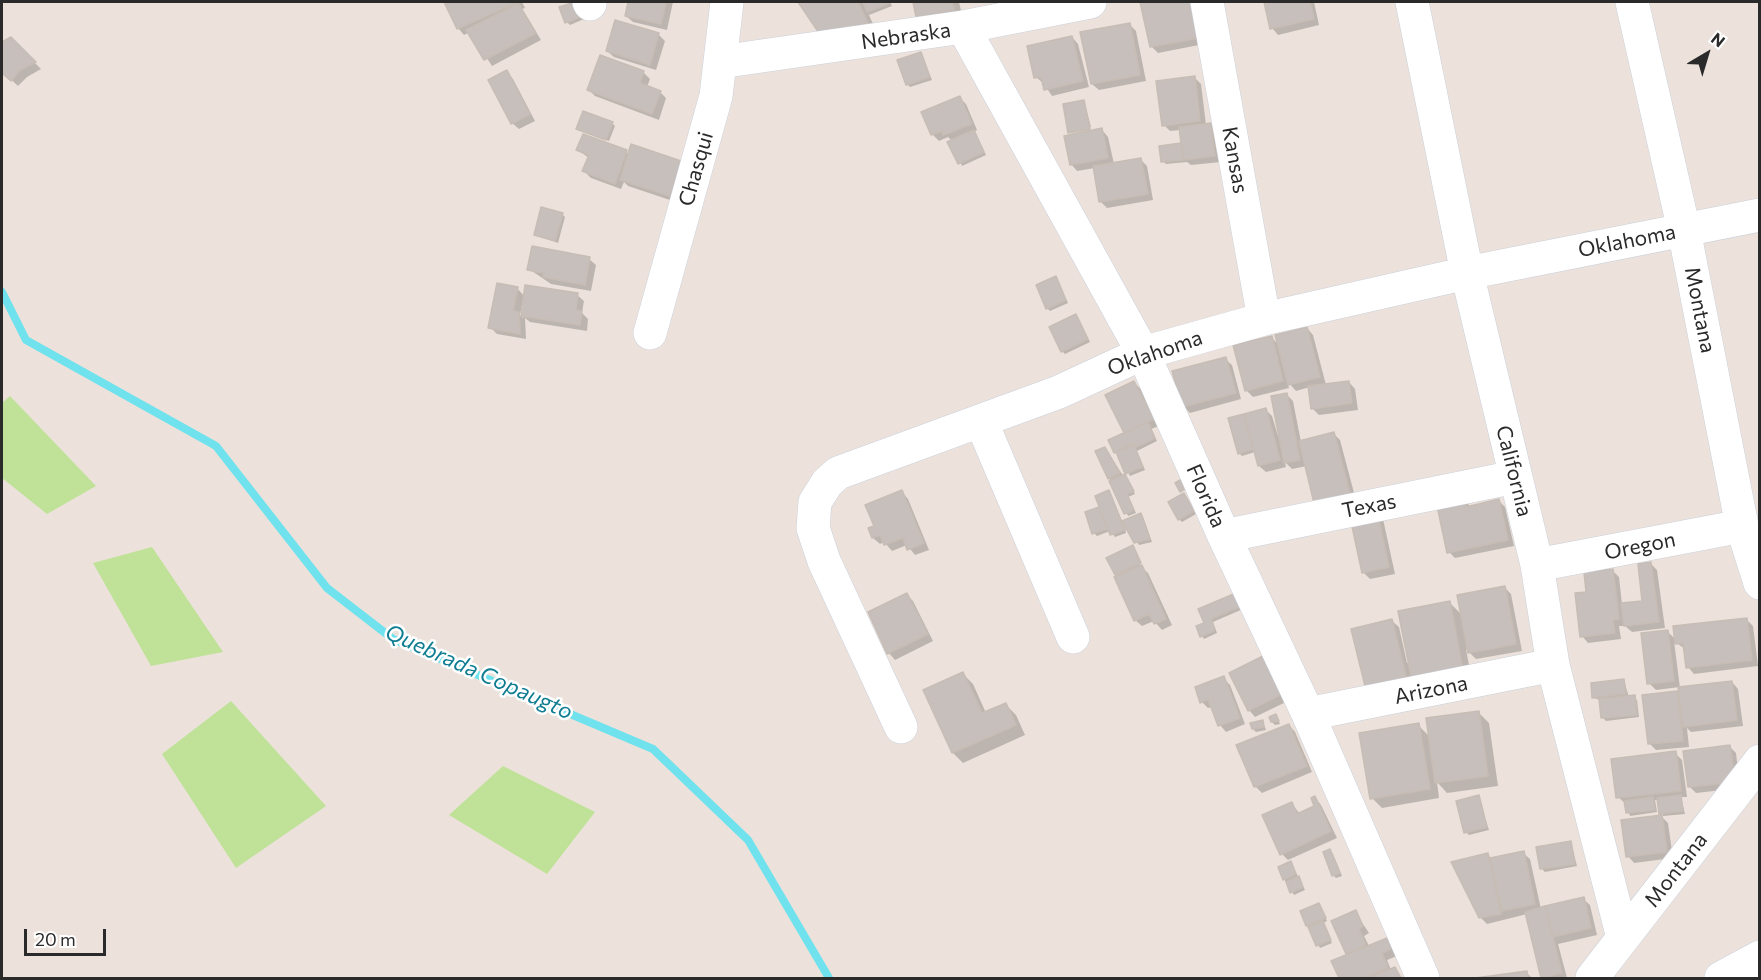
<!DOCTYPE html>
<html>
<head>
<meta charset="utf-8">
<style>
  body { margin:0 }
  #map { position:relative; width:1761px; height:980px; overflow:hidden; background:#ece2db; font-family:Commissioner,sans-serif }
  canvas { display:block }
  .frame { position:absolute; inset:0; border:3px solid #2a2a2a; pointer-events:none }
  .north { position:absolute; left:1677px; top:24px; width:60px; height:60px; -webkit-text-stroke:4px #fff; paint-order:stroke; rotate:38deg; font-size:16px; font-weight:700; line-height:24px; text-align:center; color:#2a2a2a }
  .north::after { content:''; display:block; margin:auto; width:21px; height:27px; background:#2a2a2a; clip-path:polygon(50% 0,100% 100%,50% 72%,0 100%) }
  .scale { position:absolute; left:24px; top:929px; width:82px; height:27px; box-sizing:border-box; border:3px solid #2a2a2a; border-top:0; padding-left:8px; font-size:18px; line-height:21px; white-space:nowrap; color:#2a2a2a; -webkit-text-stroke:4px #fff; paint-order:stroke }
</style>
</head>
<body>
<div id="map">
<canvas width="1761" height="980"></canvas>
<div class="frame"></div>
<div class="north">N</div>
<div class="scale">20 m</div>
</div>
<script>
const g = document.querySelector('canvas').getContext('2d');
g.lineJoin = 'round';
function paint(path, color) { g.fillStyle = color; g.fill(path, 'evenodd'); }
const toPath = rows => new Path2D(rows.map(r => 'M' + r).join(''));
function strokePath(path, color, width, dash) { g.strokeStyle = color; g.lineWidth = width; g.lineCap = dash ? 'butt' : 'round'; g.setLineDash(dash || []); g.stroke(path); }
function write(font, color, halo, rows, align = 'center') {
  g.font = font + ' Commissioner,sans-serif'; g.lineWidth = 5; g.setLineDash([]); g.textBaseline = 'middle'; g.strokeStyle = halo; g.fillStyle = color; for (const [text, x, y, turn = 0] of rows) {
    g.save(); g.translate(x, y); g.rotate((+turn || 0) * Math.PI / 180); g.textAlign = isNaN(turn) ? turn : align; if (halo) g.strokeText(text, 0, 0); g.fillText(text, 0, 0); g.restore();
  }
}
paint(toPath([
  [10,396,96,486,47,514,2,478,2,403],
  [152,547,223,652,151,666,93,563],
  [231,701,326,806,236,868,162,754],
  [503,766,595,812,547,874,449,815]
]), '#bfe298');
paint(toPath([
  [446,2,522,2,525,8,522,9,541,40,492,66,470,32,464,35,458,28],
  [630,2,673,2,667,30,633,22,626,16],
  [800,2,890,2,892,6,869,15,877,33,820,32],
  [914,2,959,2,963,19,927,27,917,17],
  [1142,2,1196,2,1204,44,1158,53,1151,46],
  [1265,2,1314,2,1319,25,1278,35,1272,28],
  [577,5,584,19,570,25,567,22],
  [616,22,659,35,665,41,656,70,614,57,607,51],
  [1129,24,1136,31,1146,81,1099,90,1092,84],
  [1072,37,1078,44,1089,87,1052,96,1044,84,1036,77],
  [11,39,41,69,27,77,18,86,2,71,2,43],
  [920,54,932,80,910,87,907,84],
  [601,57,644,73,650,79,647,87,660,92,666,98,659,120,595,96,589,90],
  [507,72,513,79,535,121,519,129,512,123],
  [1194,77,1201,84,1206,125,1211,125,1217,131,1221,162,1191,165,1187,162,1166,164,1163,161,1182,144,1180,130,1170,131,1164,125],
  [960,98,966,104,977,130,974,132,986,155,962,166,952,141,948,137,939,141,932,134],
  [1084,101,1091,127,1070,131],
  [612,123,615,126,609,141,578,128],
  [1091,130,1102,130,1108,137,1114,164,1141,160,1147,166,1153,200,1107,208,1101,202,1095,168,1077,171,1071,164,1071,134],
  [578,150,626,151,629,155,680,162,676,202,628,186,624,182,621,189,591,178,584,171,589,158],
  [562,214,565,217,558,243,536,235],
  [589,259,596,265,591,291,551,284,529,269],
  [1056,278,1068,303,1050,311,1047,308],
  [517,288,525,297,577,295,584,301,582,313,588,319,587,331,530,322,525,318,526,339,497,334,490,327],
  [523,300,525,300,523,318,520,315],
  [1076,316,1090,342,1065,354,1062,351],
  [1307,328,1313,335,1326,385,1349,382,1355,389,1358,410,1319,415,1312,408,1310,387,1296,391,1287,381,1289,388,1253,397,1246,390,1271,337,1280,346],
  [1225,359,1232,365,1241,399,1190,413,1183,406],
  [1134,383,1141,389,1159,426,1151,429,1157,441,1137,451,1145,470,1130,476,1110,441,1127,433],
  [1135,441,1137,445,1117,452,1116,450],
  [1286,394,1293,401,1301,442,1334,434,1340,440,1357,504,1307,466,1292,469,1285,462,1286,467,1266,472,1259,466,1255,452,1242,456,1239,453,1243,416,1245,418,1266,410,1272,416,1278,436,1280,435],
  [1107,451,1135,494,1128,497,1136,513,1128,516,1109,478],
  [902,492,908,499,929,550,915,555,907,545,892,551,884,542,880,544,873,538,870,529,876,527],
  [1108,492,1122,522,1140,515,1143,517,1152,542,1139,545,1124,522,1126,533,1115,537,1110,531,1097,536,1094,533,1087,513,1101,508],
  [1184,495,1196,514,1182,522,1179,519],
  [1463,496,1470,507,1499,501,1505,507,1514,546,1455,558,1449,552],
  [1351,518,1383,519,1395,574,1370,579,1363,572],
  [1132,547,1141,567,1148,573,1172,625,1162,630,1154,621,1142,626,1135,620,1119,577,1108,558],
  [1651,564,1657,570,1665,628,1632,632,1625,626,1619,626,1621,639,1588,643,1582,636,1588,593,1612,570,1619,577,1622,604,1644,602],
  [1505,588,1511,594,1522,651,1476,659,1466,649,1472,681,1374,696,1392,621,1399,627,1407,663,1410,663,1450,603,1463,616],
  [907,595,913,601,933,641,895,660,889,653,870,613],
  [1235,595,1243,609,1213,622,1217,633,1204,639,1202,636,1206,623],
  [1746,619,1753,626,1758,666,1694,674,1688,667,1685,649,1674,641,1680,688,1732,682,1738,689,1743,726,1691,732,1687,728,1689,747,1656,750,1650,744,1677,692,1681,697,1680,687,1656,690,1649,683,1667,631,1676,640],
  [1269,664,1288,701,1255,717,1249,710],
  [963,674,973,684,986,713,1006,705,1016,715,1025,735,963,763,953,753],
  [1223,678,1230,685,1245,724,1226,732,1220,725,1213,707,1208,708,1202,702],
  [1624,681,1629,697,1637,700,1639,717,1606,721,1603,718,1600,700,1594,698],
  [1479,713,1489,723,1498,786,1447,793,1437,782,1439,798,1382,808,1372,798,1418,725,1430,737],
  [1275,716,1278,719,1280,724,1275,725,1272,722],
  [1263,722,1266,730,1256,732,1253,729],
  [1289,725,1295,732,1312,772,1262,793,1255,786],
  [1730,747,1736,753,1740,788,1696,793,1689,786],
  [1675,753,1682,760,1687,797,1681,797,1685,814,1663,816,1659,800,1655,800,1657,812,1630,816,1626,804,1618,797],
  [1478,797,1489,830,1469,835,1466,832],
  [1315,798,1321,805,1337,838,1288,860,1282,854,1292,804,1300,814,1316,807],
  [1662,817,1668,823,1673,858,1634,863,1628,856],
  [1571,843,1577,866,1545,872,1542,869],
  [1330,851,1333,854,1342,876,1336,878,1333,875],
  [1523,853,1530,859,1541,909,1583,899,1590,905,1597,935,1558,944,1567,978,1542,978,1527,914,1487,924,1480,917,1488,855,1492,859],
  [1291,863,1305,890,1294,895,1284,879],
  [1319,905,1327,921,1323,923,1332,943,1320,948,1307,925],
  [1355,912,1369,933,1364,936,1369,946,1386,940,1393,946,1397,956,1387,960,1391,970,1395,969,1401,978,1340,978,1333,961,1348,954,1333,922],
  [1527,973,1532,978,1480,978]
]), '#0003');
strokePath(toPath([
  [2,292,26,340,216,446,327,588,393,639,653,749,748,840,829,978]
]), '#6fe2ed', 8);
const building = toPath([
  [444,2,518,2,457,29,444,2],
  [575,2,582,16,565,23,559,7,575,2],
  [628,2,666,2,661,24,625,16,628,2],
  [798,2,858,2,868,23,819,33,798,2],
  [863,2,890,2,890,3,867,12,863,2],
  [913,2,952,2,954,10,916,17,913,2],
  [1140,2,1192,2,1199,38,1150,47,1140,2],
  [1264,2,1310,2,1314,19,1270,29,1264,2],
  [518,3,536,33,484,60,466,30,518,3],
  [615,20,659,33,650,65,606,51,615,20],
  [1130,23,1140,75,1091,84,1080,32,1130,23],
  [1072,36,1083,81,1044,90,1041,77,1034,78,1027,46,1072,36],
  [11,37,36,62,20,70,11,81,2,73,2,42,11,37],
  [921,52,930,77,906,85,897,60,921,52],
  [600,55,644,71,640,83,661,91,652,114,587,90,600,55],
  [507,70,530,114,511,124,488,80,507,70],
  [1195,76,1200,121,1162,126,1156,81,1195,76],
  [960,96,972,124,943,135,942,131,931,135,921,112,960,96],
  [1084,100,1090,129,1068,133,1063,104,1084,100],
  [583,111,613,122,606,140,576,129,583,111],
  [1211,123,1215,156,1183,160,1179,127,1211,123],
  [1102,128,1108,158,1070,165,1064,136,1102,128],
  [974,130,984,152,958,164,947,142,974,130],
  [583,134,627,150,615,184,582,171,589,155,576,150,583,134],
  [1181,143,1183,160,1161,162,1159,146,1181,143],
  [631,144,681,161,670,196,620,180,631,144],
  [1141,158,1148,194,1099,202,1093,166,1141,158],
  [541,207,563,213,555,241,534,235,541,207],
  [532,246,590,257,585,285,543,277,544,273,527,270,532,246],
  [1056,276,1066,300,1046,309,1036,285,1056,276],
  [497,283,518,287,513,311,519,312,520,334,488,328,497,283],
  [525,285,578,293,576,310,582,311,580,325,521,316,525,285],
  [1076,314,1088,339,1061,352,1049,327,1076,314],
  [1307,327,1320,377,1288,385,1275,335,1307,327],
  [1272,336,1283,381,1245,391,1233,345,1272,336],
  [1226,357,1236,393,1182,407,1172,371,1226,357],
  [1134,381,1154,419,1124,433,1105,395,1134,381],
  [1349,381,1352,403,1311,409,1308,386,1349,381],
  [1287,393,1300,460,1284,463,1271,396,1287,393],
  [1266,408,1280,460,1258,466,1244,414,1266,408],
  [1244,414,1253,449,1238,454,1228,418,1244,414],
  [1148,422,1155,438,1136,447,1134,443,1114,453,1108,440,1148,422],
  [1334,432,1351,498,1315,507,1299,441,1334,432],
  [1134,445,1143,467,1125,474,1116,452,1134,445],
  [1105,447,1120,473,1108,479,1095,451,1105,447],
  [1125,474,1134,491,1127,494,1134,510,1124,514,1109,481,1125,474],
  [1180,480,1185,489,1180,492,1175,483,1180,480],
  [902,490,924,543,907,550,903,538,884,545,880,535,872,538,868,528,874,526,865,505,902,490],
  [1109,490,1125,530,1110,535,1095,496,1109,490],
  [1184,493,1194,511,1178,520,1168,502,1184,493],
  [1463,495,1466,507,1499,499,1508,540,1447,553,1436,501,1463,495],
  [1099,507,1107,529,1092,534,1085,512,1099,507],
  [1377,511,1389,567,1362,573,1350,517,1377,511],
  [1141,513,1150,539,1134,543,1122,521,1141,513],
  [1133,545,1141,563,1115,575,1106,558,1133,545],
  [1651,562,1659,622,1624,626,1621,603,1642,601,1638,564,1651,562],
  [1142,565,1166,619,1154,624,1149,614,1134,621,1114,577,1142,565],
  [1613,569,1619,619,1613,620,1615,633,1580,637,1575,593,1586,592,1584,572,1613,569],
  [1505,586,1516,644,1468,653,1457,595,1505,586],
  [907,593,928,634,887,654,868,612,907,593],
  [1236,593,1241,606,1211,619,1215,630,1200,637,1196,626,1204,623,1198,609,1236,593],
  [1450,601,1463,671,1412,681,1398,611,1450,601],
  [1747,618,1752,660,1686,668,1683,643,1675,644,1673,626,1747,618],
  [1392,619,1407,681,1366,690,1351,629,1392,619],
  [1668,630,1674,681,1647,684,1641,633,1668,630],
  [1263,656,1282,694,1248,711,1229,673,1263,656],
  [963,672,982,713,1006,703,1016,725,952,753,923,690,963,672],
  [1224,676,1240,718,1218,726,1208,699,1200,703,1195,687,1224,676],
  [1624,679,1626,694,1592,698,1591,683,1624,679],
  [1732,681,1737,720,1683,727,1678,687,1732,681],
  [1677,691,1683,741,1648,744,1642,695,1677,691],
  [1635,695,1637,715,1601,718,1599,699,1635,695],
  [1479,711,1488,776,1435,783,1426,718,1479,711],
  [1276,714,1279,721,1271,722,1269,717,1276,714],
  [1263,720,1264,727,1252,729,1250,723,1263,720],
  [1419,723,1430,789,1370,799,1359,733,1419,723],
  [1289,724,1307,766,1254,787,1236,745,1289,724],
  [1730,745,1735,782,1688,787,1683,751,1730,745],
  [1676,751,1681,791,1616,798,1611,759,1676,751],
  [1479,795,1487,827,1464,833,1456,801,1479,795],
  [1681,795,1683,811,1659,814,1657,798,1681,795],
  [1315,796,1331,831,1280,855,1262,815,1292,802,1297,814,1314,806,1311,798,1315,796],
  [1653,797,1655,810,1626,813,1624,801,1653,797],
  [1662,815,1667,852,1626,857,1621,820,1662,815],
  [1571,841,1575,864,1540,869,1536,847,1571,841],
  [1330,849,1340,873,1332,876,1323,852,1330,849],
  [1524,851,1535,904,1502,911,1490,858,1524,851],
  [1488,853,1501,914,1479,918,1451,862,1488,853],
  [1291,861,1296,874,1283,880,1278,867,1291,861],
  [1299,876,1303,887,1290,893,1286,882,1299,876],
  [1584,897,1591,928,1553,937,1545,906,1584,897],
  [1319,903,1326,918,1306,926,1300,911,1319,903],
  [1545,906,1562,973,1541,978,1525,912,1545,906],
  [1356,910,1363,926,1359,929,1366,945,1346,954,1331,921,1356,910],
  [1323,921,1331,940,1316,946,1308,927,1323,921],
  [1387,938,1391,949,1382,953,1388,968,1364,978,1339,978,1331,961,1387,938],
  [1395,967,1401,978,1369,978,1395,967],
  [1527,971,1528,978,1475,978,1527,971]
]);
paint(building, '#c7bfbb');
strokePath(building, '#c7bdb5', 1.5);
const minor = toPath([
  [589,2,590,4],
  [1207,2,1264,319],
  [1412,2,1467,273,1537,565,1553,665,1623,938],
  [1632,2,1684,230,1742,526,1760,583],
  [963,27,1143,353,1224,536,1308,714,1423,978],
  [720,62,963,27,1090,2],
  [650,333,716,96,727,2],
  [981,421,1073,637],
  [1224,536,1515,477],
  [1537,565,1742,526],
  [1308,714,1553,665],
  [901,727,824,561,813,528,815,502,827,483,838,473,1059,392,1143,353,1264,319,1467,273,1760,215],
  [1592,978,1760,761],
  [1721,978,1760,957]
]);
strokePath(minor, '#cad0db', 34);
strokePath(minor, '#fff', 33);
write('21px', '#2a2a2a', '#fff', [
  ["Nebraska",906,36,-8],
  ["Kansas",1235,160,80],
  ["Chasqui",696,169,-74],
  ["Oklahoma",1627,241,-11],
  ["Montana",1700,310,79],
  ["Oklahoma",1155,353,-19],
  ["California",1514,471,76],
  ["Florida",1206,496,66],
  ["Texas",1369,506,-11],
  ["Oregon",1640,546,-11],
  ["Arizona",1431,690,-11],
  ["Montana",1676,870,-52]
]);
write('italic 22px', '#0f7c91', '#fff', [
  ["Quebrada Copaugto",479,672,24]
]);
</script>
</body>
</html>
